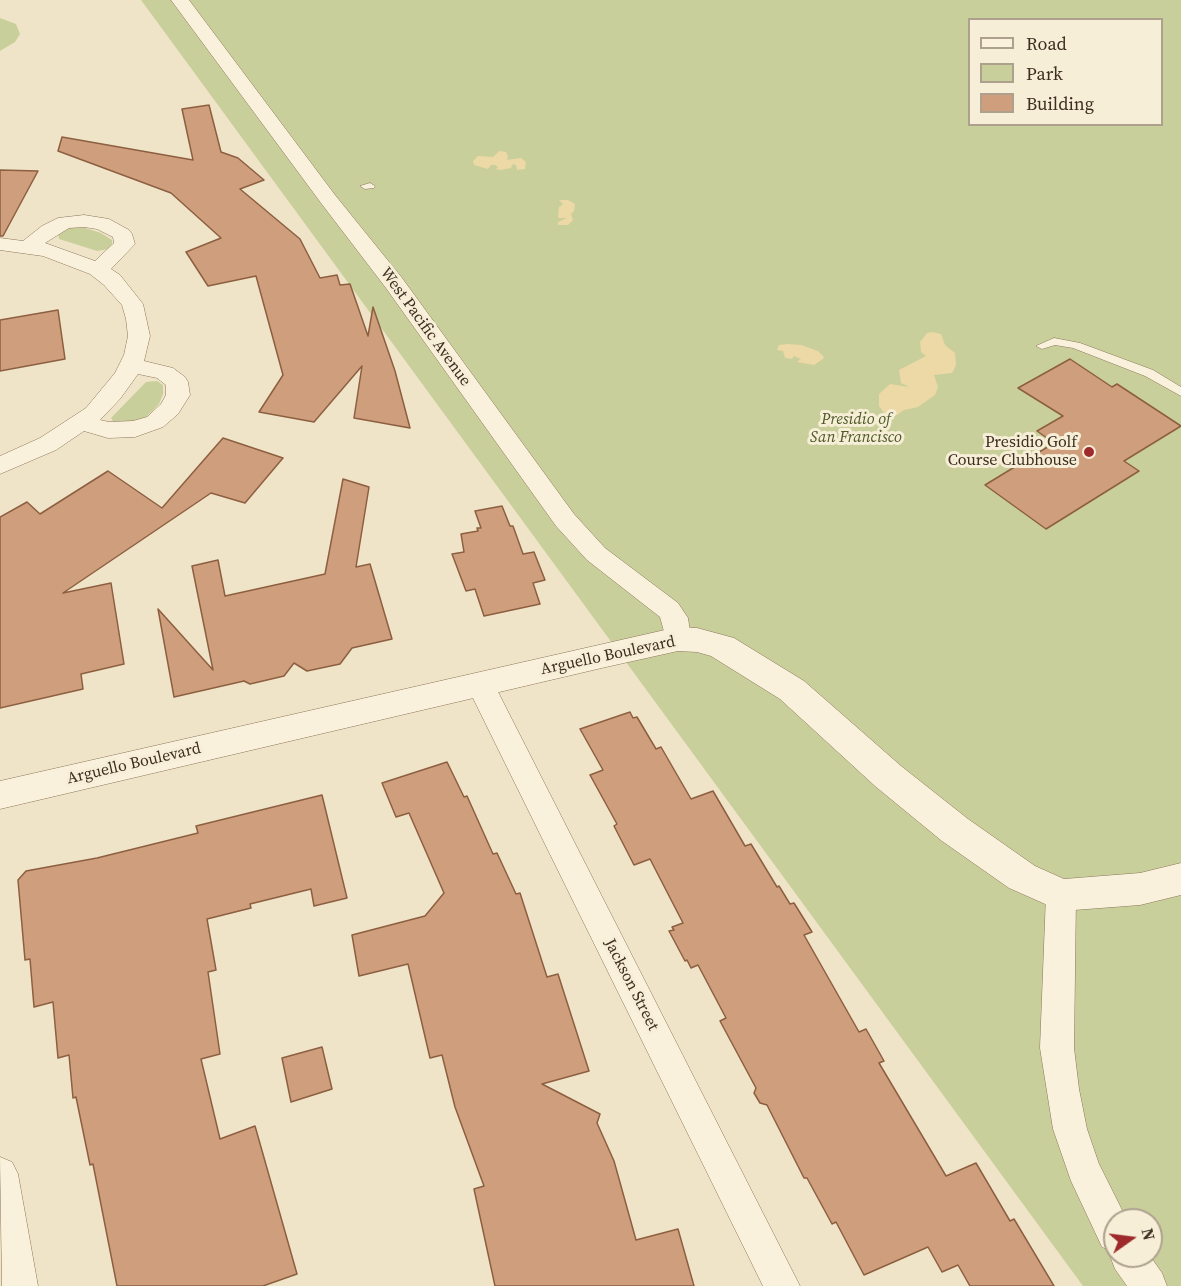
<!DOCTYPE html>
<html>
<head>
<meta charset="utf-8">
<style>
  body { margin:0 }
  #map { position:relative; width:1181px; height:1286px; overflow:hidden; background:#f0e4c8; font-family:"Source Serif 4",serif }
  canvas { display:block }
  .legend { position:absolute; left:968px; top:18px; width:195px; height:108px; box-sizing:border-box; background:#f7eed8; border:2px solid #ada18e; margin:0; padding:8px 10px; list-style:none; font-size:18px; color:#3d2e20 }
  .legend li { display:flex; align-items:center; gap:12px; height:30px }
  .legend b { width:30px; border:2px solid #ada18e }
  .north { position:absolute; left:1103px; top:1208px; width:60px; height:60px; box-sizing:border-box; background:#f7eed8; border:2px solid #ada18e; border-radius:50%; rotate:76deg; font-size:16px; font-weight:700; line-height:24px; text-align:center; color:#3d2e20 }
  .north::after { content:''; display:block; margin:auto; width:21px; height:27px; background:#9e2a2b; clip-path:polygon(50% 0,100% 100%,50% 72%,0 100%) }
</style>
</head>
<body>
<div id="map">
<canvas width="1181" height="1286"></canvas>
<ul class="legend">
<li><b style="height:8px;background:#faf1dc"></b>Road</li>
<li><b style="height:16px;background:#c9cf9b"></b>Park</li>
<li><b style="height:16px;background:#cf9f7d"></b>Building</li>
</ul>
<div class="north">N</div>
</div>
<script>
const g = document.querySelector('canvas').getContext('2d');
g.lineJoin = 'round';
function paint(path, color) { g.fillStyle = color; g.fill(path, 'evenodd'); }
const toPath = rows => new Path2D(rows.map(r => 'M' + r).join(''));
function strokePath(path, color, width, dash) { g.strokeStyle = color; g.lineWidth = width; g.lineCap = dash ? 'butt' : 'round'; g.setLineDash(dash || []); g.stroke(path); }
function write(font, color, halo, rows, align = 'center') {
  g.font = font + ' "Source Serif 4",serif'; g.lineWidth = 6; g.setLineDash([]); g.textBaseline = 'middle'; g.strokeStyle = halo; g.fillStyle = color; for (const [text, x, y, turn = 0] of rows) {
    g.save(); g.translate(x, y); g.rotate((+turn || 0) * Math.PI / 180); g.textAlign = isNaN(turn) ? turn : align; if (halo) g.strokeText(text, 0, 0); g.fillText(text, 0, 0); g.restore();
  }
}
paint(toPath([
  [141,0,1181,0,1181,1286,1083,1286],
  [970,20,1162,20,1162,124,970,124],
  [1115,1220,1151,1220,1151,1256,1115,1256],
  [0,18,16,24,20,34,15,42,0,51],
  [70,227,85,228,101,233,112,240,112,244,109,249,97,251,59,239,58,233],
  [157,381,163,385,163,394,159,404,144,419,120,424,114,423,111,418,146,382]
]), '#c9cf9b');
paint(toPath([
  [499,151,506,152,508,156,507,160,521,158,526,162,525,169,517,170,516,165,513,164,511,168,500,170,496,169,498,167,495,165,491,165,488,169,474,165,473,161,478,156,493,157],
  [559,200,568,200,575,204,574,211,571,214,573,220,568,225,558,225,558,222,567,218,558,218,559,207,563,204],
  [932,332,941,334,945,345,955,353,956,365,952,373,934,375,938,387,935,395,918,407,904,410,897,415,884,413,879,406,879,394,890,384,909,387,901,383,899,370,926,356,921,352,920,342,927,333],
  [788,344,801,345,818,351,824,357,823,359,814,365,797,362,801,359,794,356,792,359,785,358,783,351,777,350,779,345]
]), '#ecd9a5');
const building = toPath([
  [209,105,221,152,238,158,264,180,240,189,300,239,320,278,337,275,340,285,350,284,368,336,373,307,395,371,410,428,354,418,362,366,314,422,259,412,283,375,256,276,208,286,186,252,221,238,171,193,58,151,62,137,193,160,182,109,209,105],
  [0,170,38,171,3,236,0,236,0,170],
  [58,310,65,359,0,371,0,320,58,310],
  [1070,359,1112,387,1117,384,1181,426,1124,461,1139,471,1046,529,985,485,1054,443,1037,431,1063,416,1018,388,1070,359],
  [223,438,283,458,245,503,211,493,63,593,111,583,124,664,81,674,83,689,0,708,0,517,27,502,40,514,108,471,162,508,223,438],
  [343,479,369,487,356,567,370,564,392,639,352,648,340,664,307,671,294,663,284,676,250,684,244,681,174,697,158,609,213,670,192,566,218,560,225,596,325,574,343,479],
  [502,506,510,526,513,526,523,554,534,552,545,580,533,583,540,604,484,616,475,589,466,591,452,554,464,552,461,534,478,531,477,528,481,528,475,511,502,506],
  [630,712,633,718,637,717,656,749,661,747,691,799,713,791,745,846,751,844,777,887,779,886,790,904,794,903,812,932,804,935,859,1032,866,1029,884,1061,879,1063,946,1176,976,1163,1010,1221,1014,1219,1054,1286,970,1286,958,1265,942,1272,928,1247,864,1275,836,1222,832,1224,807,1178,804,1178,767,1105,760,1103,754,1093,756,1088,720,1021,726,1018,698,965,691,968,687,960,685,961,669,931,674,930,672,927,683,923,650,859,634,865,614,826,617,824,590,775,603,770,580,729,630,712],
  [447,762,464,797,467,796,493,854,497,853,516,894,520,893,547,977,558,974,589,1071,542,1084,600,1114,597,1123,614,1161,636,1240,678,1229,694,1286,495,1286,474,1189,484,1186,455,1107,442,1055,430,1058,408,964,359,976,352,935,425,916,444,893,409,813,396,817,382,783,447,762],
  [322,795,347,898,314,906,311,889,250,904,251,908,207,919,216,970,208,972,220,1054,201,1059,220,1139,255,1126,297,1274,263,1286,117,1286,93,1164,90,1165,76,1097,73,1098,69,1055,58,1058,53,1002,34,1007,30,959,25,960,18,880,26,871,97,858,198,833,196,826,322,795],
  [322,1047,332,1089,291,1102,282,1058,322,1047]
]);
paint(building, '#cf9f7d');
strokePath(building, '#8d5f41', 1.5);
const service = toPath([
  [370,183,375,186,374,188,365,189,360,186,370,183],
  [1054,338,1080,343,1153,370,1181,387,1181,396,1145,376,1073,348,1055,345,1042,349,1036,346,1054,338]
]);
const minor = toPath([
  [171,0,189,0,335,195,402,278,574,514,605,548,678,603,688,618,691,639,688,646,678,649,668,646,660,617,587,560,556,526,386,288,321,203,171,0],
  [84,215,109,219,129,230,132,234,135,244,111,269,120,275,143,304,150,336,144,361,173,368,185,377,188,382,190,395,178,414,163,427,135,437,108,438,84,431,56,450,0,474,0,456,40,438,86,408,115,373,124,355,128,336,126,319,122,305,104,285,90,274,43,256,0,250,0,238,23,241,42,226,58,218,84,215],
  [84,227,97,229,113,237,114,243,95,261,45,243,69,228,84,227],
  [138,374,157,378,166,385,166,395,161,404,147,417,133,421,109,422,100,420,120,399,138,374],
  [480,673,490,677,494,684,800,1286,763,1286,466,684,470,677,480,673],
  [1061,882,1072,886,1076,895,1074,1048,1079,1089,1087,1129,1099,1164,1127,1220,1115,1220,1115,1256,1150,1256,1162,1273,1167,1286,1127,1286,1115,1269,1110,1256,1112,1251,1102,1247,1071,1181,1053,1129,1040,1048,1046,895,1050,886,1061,882],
  [0,1157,12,1162,18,1174,38,1286,2,1286,0,1157]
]);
const tertiary = toPath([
  [678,627,697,628,734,638,804,681,901,766,968,819,1035,866,1064,879,1140,873,1181,863,1181,895,1140,905,1061,911,1009,888,942,841,875,786,780,699,711,656,697,652,678,651,606,667,0,809,0,781,678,627]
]);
strokePath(service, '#8d765c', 1);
strokePath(minor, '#8d765c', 1);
strokePath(tertiary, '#8d765c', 1);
paint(service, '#faf1dc');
paint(minor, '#faf1dc');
paint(tertiary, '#faf1dc');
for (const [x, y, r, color] of [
  [1089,452,6,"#9e2a2b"]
]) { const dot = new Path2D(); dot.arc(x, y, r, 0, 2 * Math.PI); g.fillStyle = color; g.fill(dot); strokePath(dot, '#f7eed8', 2); }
write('16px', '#3d2e20', '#f7eed8', [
  ["West Pacific Avenue",425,327,54],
  ["Arguello Boulevard",608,656,-12],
  ["Arguello Boulevard",134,764,-13],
  ["Jackson Street",631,985,63]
]);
write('italic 16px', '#4d5a26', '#f7eed8', [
  ["Presidio of",856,420],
  ["San Francisco",856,438]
]);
write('16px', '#3d2e20', '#f7eed8', [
  ["Presidio Golf",1077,443],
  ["Course Clubhouse",1077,461]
], 'right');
</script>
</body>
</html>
